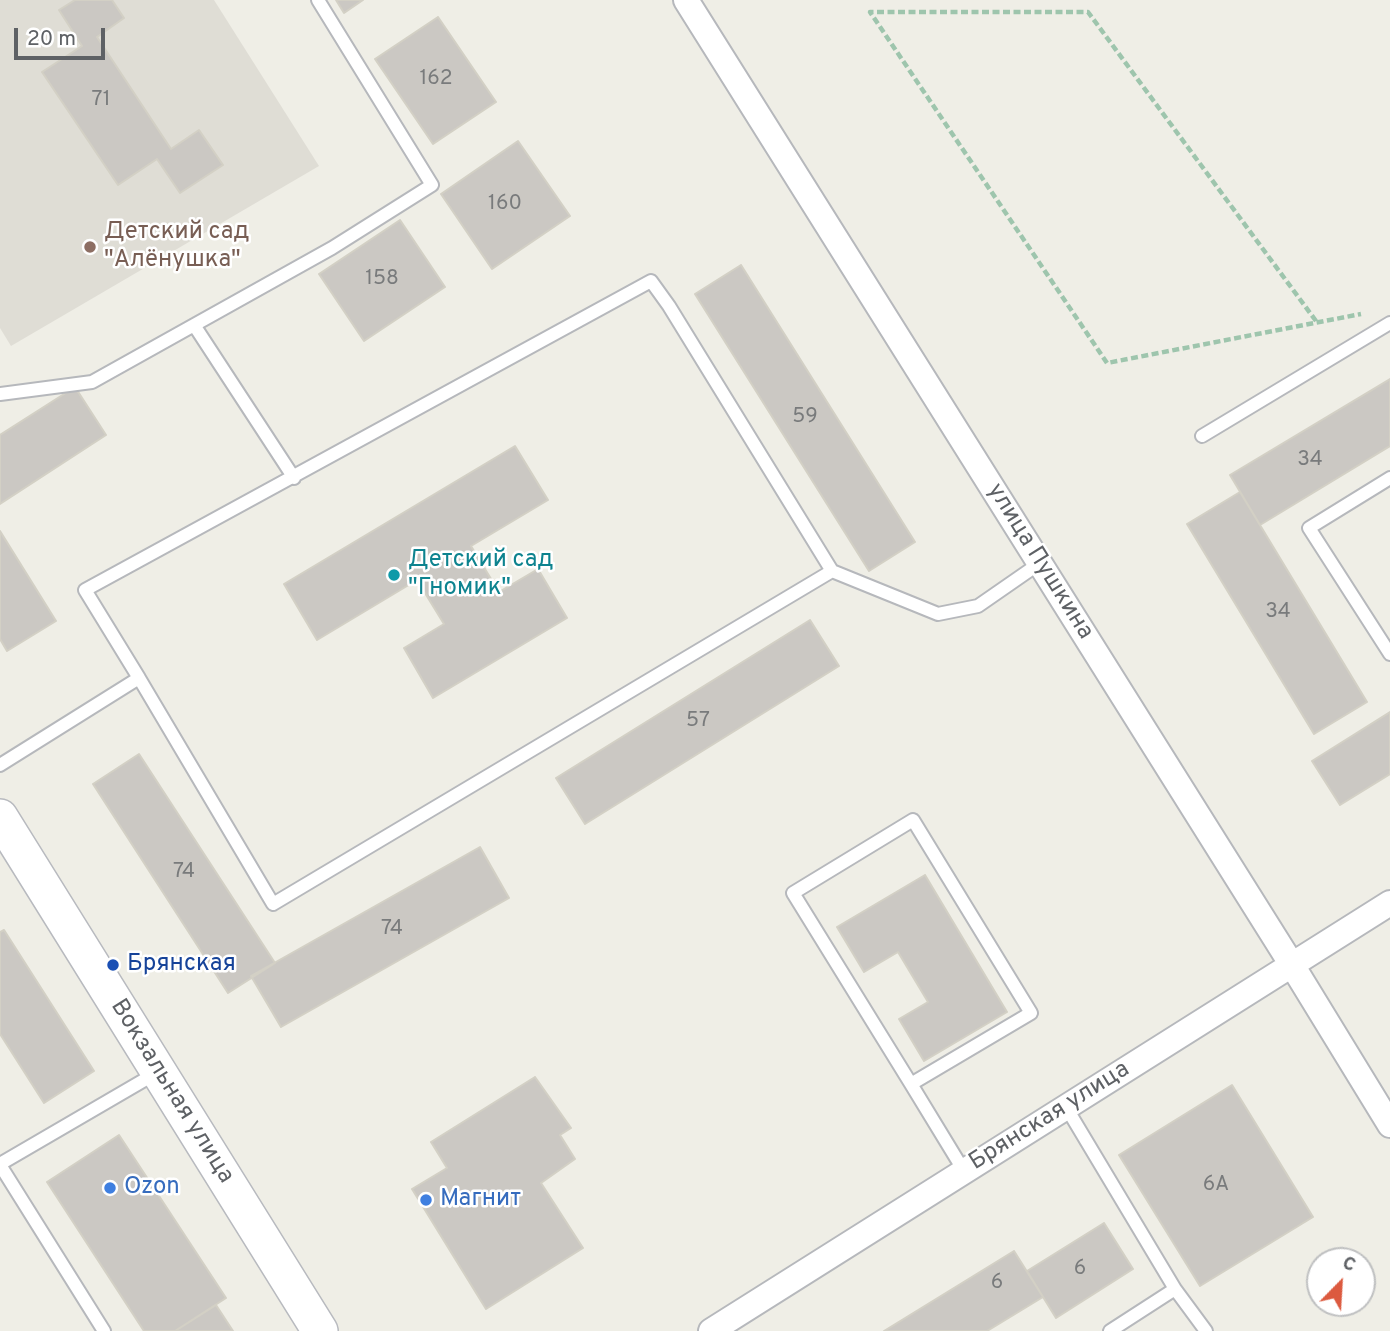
<!DOCTYPE html>
<html>
<head>
<meta charset="utf-8">
<style>
  body { margin:0 }
  #map { position:relative; width:1390px; height:1331px; overflow:hidden; background:#efeee6; font-family:Overpass,sans-serif }
  canvas { display:block }
  .north { position:absolute; left:1306px; top:1247px; width:70px; height:70px; box-sizing:border-box; background:#fff; border:2px solid #bfc0c1; border-radius:50%; rotate:24deg; font-size:19px; font-weight:700; line-height:28px; text-align:center; color:#5e6165 }
  .north::after { content:''; display:block; margin:auto; width:24px; height:32px; background:#dc5a3f; clip-path:polygon(50% 0,100% 100%,50% 72%,0 100%) }
  .scale { position:absolute; left:14px; top:28px; width:91px; height:32px; box-sizing:border-box; border:4px solid #5e6165; border-top:0; padding-left:9px; font-size:21px; line-height:24px; white-space:nowrap; color:#5e6165; -webkit-text-stroke:5px #fff; paint-order:stroke }
</style>
</head>
<body>
<div id="map">
<canvas width="1390" height="1331"></canvas>
<div class="north">С</div>
<div class="scale">20 m</div>
</div>
<script>
const g = document.querySelector('canvas').getContext('2d');
g.lineJoin = 'round';
function paint(path, color) { g.fillStyle = color; g.fill(path, 'evenodd'); }
const toPath = rows => new Path2D(rows.map(r => 'M' + r).join(''));
function strokePath(path, color, width, dash) { g.strokeStyle = color; g.lineWidth = width; g.lineCap = dash ? 'butt' : 'round'; g.setLineDash(dash || []); g.stroke(path); }
function write(font, color, halo, rows, align = 'center') {
  g.font = font + ' Overpass,sans-serif'; g.lineWidth = 5; g.setLineDash([]); g.textBaseline = 'middle'; g.strokeStyle = halo; g.fillStyle = color; for (const [text, x, y, turn = 0] of rows) {
    g.save(); g.translate(x, y); g.rotate((+turn || 0) * Math.PI / 180); g.textAlign = isNaN(turn) ? turn : align; if (halo) g.strokeText(text, 0, 0); g.fillText(text, 0, 0); g.restore();
  }
}
paint(toPath([
  [0,0,214,0,319,166,11,346,0,328]
]), '#dfddd5');
const building = toPath([
  [75,0,112,0,124,18,97,37,171,149,199,130,223,165,180,193,157,159,118,185,42,72,82,46,59,10,75,0],
  [336,0,363,0,344,13,336,0],
  [438,17,496,102,433,144,375,59,438,17],
  [518,141,570,216,492,269,441,194,518,141],
  [400,220,445,287,364,341,319,274,400,220],
  [741,265,915,542,869,571,695,294,741,265],
  [1390,379,1390,446,1260,525,1230,475,1390,379],
  [75,387,106,435,0,504,0,435,75,387],
  [515,446,548,500,471,546,499,592,538,569,567,618,433,698,404,648,444,624,417,580,317,640,284,584,515,446],
  [1240,492,1367,702,1314,734,1187,524,1240,492],
  [0,531,56,621,7,651,0,639,0,531],
  [810,620,839,666,585,824,556,778,810,620],
  [1390,712,1390,774,1340,805,1312,761,1390,712],
  [139,754,275,963,228,993,93,784,139,754],
  [480,847,509,898,281,1027,251,976,480,847],
  [925,875,1007,1012,924,1061,899,1019,928,1002,898,952,864,972,837,927,925,875],
  [4,930,94,1071,44,1103,0,1034,0,932,4,930],
  [535,1077,571,1128,560,1135,575,1159,541,1183,583,1248,486,1309,412,1189,447,1168,431,1142,535,1077],
  [1232,1085,1313,1217,1200,1286,1119,1155,1232,1085],
  [119,1135,226,1298,175,1331,144,1331,47,1182,119,1135],
  [1104,1223,1133,1269,1056,1318,1027,1271,1104,1223],
  [1014,1251,1043,1297,987,1331,884,1331,1014,1251],
  [216,1305,233,1331,175,1331,216,1305]
]);
paint(building, '#cbc8c3');
strokePath(building, '#d3d0c5', 2);
const lane = toPath([
  [194,325,294,478],
  [0,394,92,382,332,248,432,185,318,0],
  [1202,436,1390,323],
  [1390,478,1309,528,1390,654],
  [832,571,938,614,978,606,1040,563],
  [0,765,139,678,273,904,832,571,669,306,651,281,85,590,139,678],
  [911,1084,1031,1013,913,820,793,893,911,1084,964,1171],
  [1066,1107,1175,1289,1110,1331],
  [0,1164,158,1072],
  [0,1165,104,1331],
  [1175,1289,1206,1331]
]);
const street = toPath([
  [686,0,1292,965,1390,1125],
  [711,1331,1390,903]
]);
const secondary = toPath([
  [0,817,320,1331]
]);
strokePath(lane, '#b6b8bc', 16);
strokePath(street, '#b6b8bc', 28);
strokePath(secondary, '#b8babf', 38);
strokePath(toPath([
  [1316,321,1088,12,870,12,1107,363,1361,314]
]), '#9ec5ad', 4.5, [7, 3.5]);
strokePath(lane, '#fff', 12);
strokePath(street, '#fff', 24);
strokePath(secondary, '#fff', 35);
for (const [x, y, r, color] of [
  [90,247,7,"#8d6e63"],
  [394,575,7,"#0f9aa8"],
  [113,965,7,"#1a4fb4"],
  [110,1188,7,"#3f7fe0"],
  [426,1200,7,"#3f7fe0"]
]) { const dot = new Path2D(); dot.arc(x, y, r, 0, 2 * Math.PI); g.fillStyle = color; g.fill(dot); strokePath(dot, '#fff', 2.5); }
write('21px', '#797b7c', null, [
  ["162",436,80],
  ["71",101,101],
  ["160",505,205],
  ["158",382,280],
  ["59",805,418],
  ["34",1310,461],
  ["34",1278,613],
  ["57",698,722],
  ["74",184,873],
  ["74",392,930],
  ["6А",1216,1186],
  ["6",1080,1270],
  ["6",997,1284]
]);
write('24px', '#785e54', '#fff', [
  ["Детский сад",104,233],
  ["\"Алёнушка\"",104,261]
], 'left');
write('24px', '#0d838f', '#fff', [
  ["Детский сад",408,561],
  ["\"Гномик\"",408,589]
], 'left');
write('24px', '#5e6165', '#fff', [
  ["улица Пушкина",1039,562,58],
  ["Вокзальная улица",171,1092,58],
  ["Брянская улица",1050,1117,-32]
]);
write('24px', '#164399', '#fff', [
  ["Брянская",127,965]
], 'left');
write('24px', '#366cbe', '#fff', [
  ["Ozon",124,1188],
  ["Магнит",440,1200]
], 'left');
</script>
</body>
</html>
